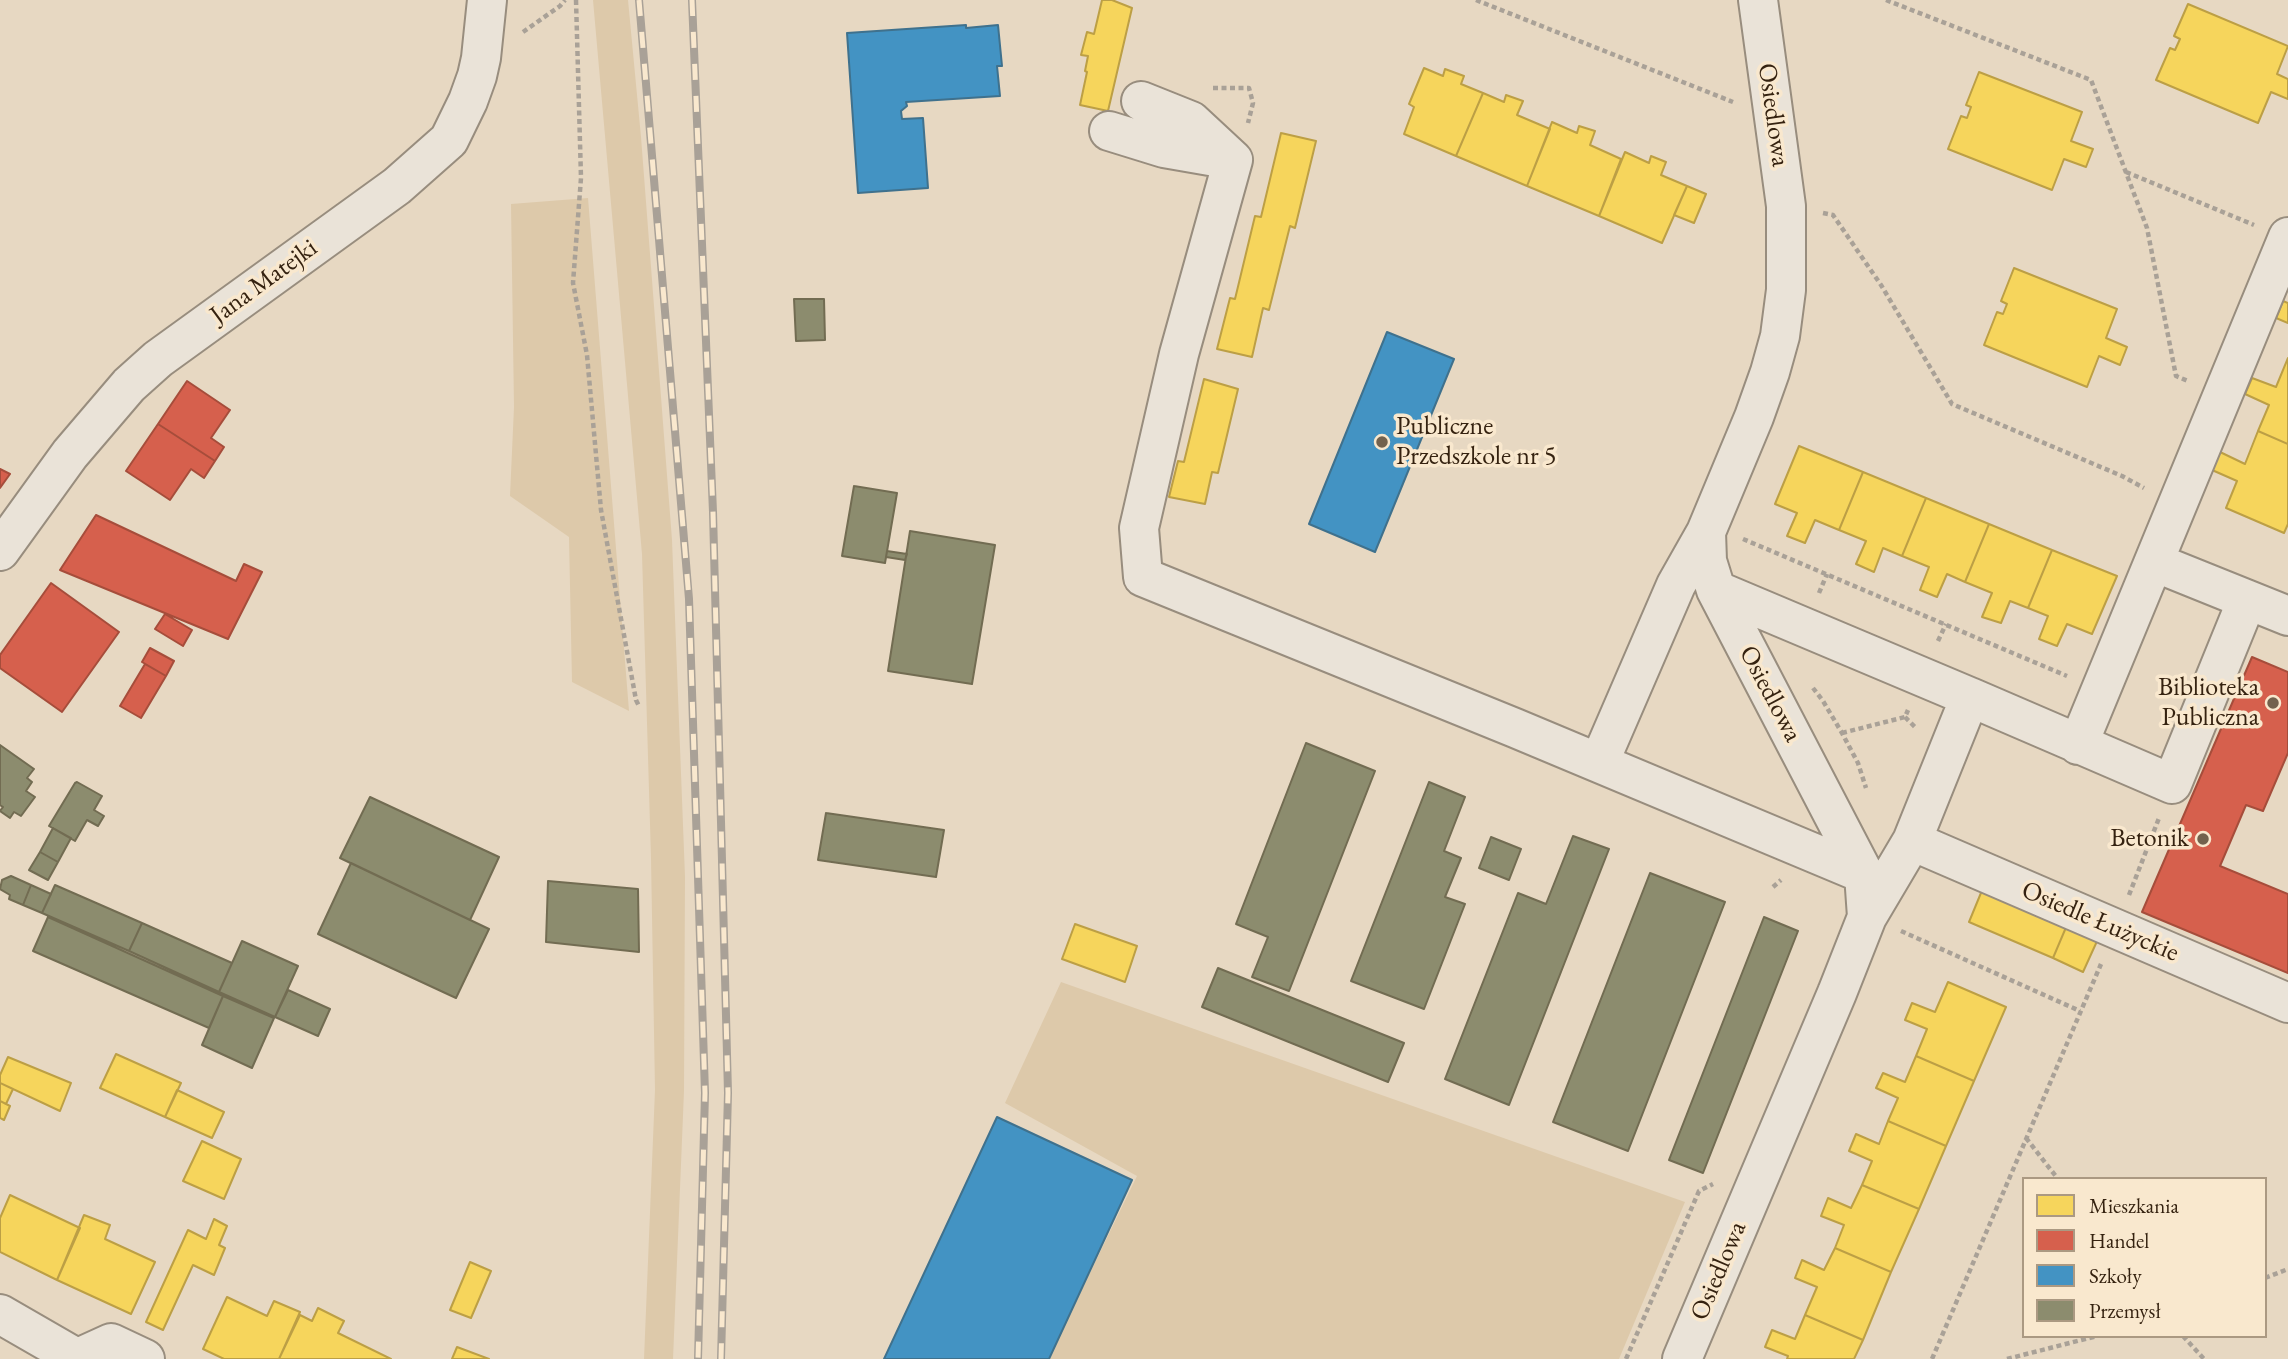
<!DOCTYPE html>
<html>
<head>
<meta charset="utf-8">
<style>
  body { margin:0 }
  #map { position:relative; width:2288px; height:1359px; overflow:hidden; background:#e7d8c2; font-family:"EB Garamond",serif }
  canvas { display:block }
  .legend { position:absolute; left:2022px; top:1177px; width:245px; height:161px; box-sizing:border-box; background:#f9e8ce; border:2px solid #ab9982; margin:0; padding:9px 12px; list-style:none; font-size:21px; color:#352210 }
  .legend li { display:flex; align-items:center; gap:14px; height:35px }
  .legend b { width:35px; border:2px solid #ab9982 }
</style>
</head>
<body>
<div id="map">
<canvas width="2288" height="1359"></canvas>
<ul class="legend">
<li><b style="height:19px;background:#f6d55c"></b>Mieszkania</li>
<li><b style="height:19px;background:#d6604d"></b>Handel</li>
<li><b style="height:19px;background:#4393c3"></b>Szkoły</li>
<li><b style="height:19px;background:#8c8c6e"></b>Przemysł</li>
</ul>
</div>
<script>
const g = document.querySelector('canvas').getContext('2d');
g.lineJoin = 'round';
function paint(path, color) { g.fillStyle = color; g.fill(path, 'evenodd'); }
const toPath = rows => new Path2D(rows.map(r => 'M' + r).join(''));
function strokePath(path, color, width, dash) { g.strokeStyle = color; g.lineWidth = width; g.lineCap = dash ? 'butt' : 'round'; g.setLineDash(dash || []); g.stroke(path); }
function write(font, color, halo, rows, align = 'center') {
  g.font = font + ' "EB Garamond",serif'; g.lineWidth = 7; g.setLineDash([]); g.textBaseline = 'middle'; g.strokeStyle = halo; g.fillStyle = color; for (const [text, x, y, turn = 0] of rows) {
    g.save(); g.translate(x, y); g.rotate((+turn || 0) * Math.PI / 180); g.textAlign = isNaN(turn) ? turn : align; if (halo) g.strokeText(text, 0, 0); g.fillText(text, 0, 0); g.restore();
  }
}
paint(toPath([
  [593,0,628,0,641,137,672,540,685,877,684,1091,673,1359,644,1359,655,1090,651,858,642,554],
  [588,198,629,711,572,682,569,537,510,496,514,407,511,204],
  [1061,982,1685,1202,1619,1359,1048,1359,1137,1176,1005,1103]
]), '#ddc9aa');
const homes = toPath([
  [1102,0,1112,0,1132,8,1108,111,1080,105,1087,72,1085,71,1088,56,1081,55,1087,32,1094,34,1102,0],
  [2188,4,2288,46,2277,74,2288,79,2288,99,2271,92,2258,123,2156,80,2170,48,2175,50,2180,39,2174,36,2188,4],
  [1424,68,1443,76,1445,69,1464,76,1461,84,1483,93,1456,156,1404,134,1414,107,1409,104,1424,68],
  [1979,72,2082,112,2071,141,2093,149,2086,167,2064,159,2052,190,1948,149,1961,116,1967,118,1971,107,1966,105,1979,72],
  [1483,93,1504,102,1506,95,1523,101,1517,115,1550,129,1527,186,1456,156,1483,93],
  [1552,122,1577,133,1579,126,1595,131,1590,145,1621,159,1599,216,1527,186,1552,122],
  [1281,133,1316,141,1295,228,1290,226,1269,310,1263,308,1252,357,1217,349,1230,298,1235,299,1255,216,1261,217,1281,133],
  [1625,152,1649,163,1651,156,1666,162,1661,175,1687,186,1662,243,1599,216,1625,152],
  [1687,186,1706,194,1694,223,1674,215,1687,186],
  [2014,268,2117,309,2106,338,2127,347,2120,365,2099,356,2087,387,1984,345,1997,312,2003,314,2007,304,2001,301,2014,268],
  [2283,301,2288,303,2288,323,2276,318,2283,301],
  [2288,358,2288,444,2258,431,2269,405,2245,394,2252,378,2276,387,2288,358],
  [1204,379,1238,389,1218,473,1212,472,1205,504,1169,497,1178,461,1184,462,1204,379],
  [2258,431,2288,444,2288,524,2284,533,2226,508,2237,481,2212,470,2220,452,2245,464,2258,431],
  [1799,446,1863,472,1839,530,1815,520,1805,543,1787,536,1797,513,1775,504,1799,446],
  [1863,472,1926,498,1902,556,1883,548,1874,572,1856,564,1866,541,1839,530,1863,472],
  [1926,498,1989,524,1965,582,1947,574,1937,597,1920,590,1929,567,1902,556,1926,498],
  [1989,524,2052,550,2028,608,2010,601,2001,623,1982,617,1992,593,1965,582,1989,524],
  [2052,550,2117,576,2092,634,2067,624,2057,646,2039,639,2048,616,2028,608,2052,550],
  [1983,888,2067,925,2053,958,1969,922,1983,888],
  [1075,924,1137,946,1125,982,1062,959,1075,924],
  [2067,925,2098,939,2083,972,2053,958,2067,925],
  [1948,982,2006,1007,1974,1081,1916,1056,1927,1029,1905,1020,1912,1003,1935,1012,1948,982],
  [116,1054,181,1083,165,1117,100,1088,116,1054],
  [1916,1056,1974,1081,1946,1146,1888,1121,1898,1098,1876,1088,1883,1073,1905,1082,1916,1056],
  [8,1057,71,1083,60,1111,0,1083,0,1075,8,1057],
  [0,1083,13,1089,6,1104,0,1101,0,1083],
  [177,1090,224,1112,212,1138,165,1117,177,1090],
  [0,1101,10,1106,4,1120,0,1118,0,1101],
  [1888,1121,1946,1146,1919,1209,1862,1185,1872,1161,1849,1151,1856,1134,1879,1144,1888,1121],
  [202,1141,241,1159,224,1199,183,1181,202,1141],
  [1862,1185,1919,1209,1891,1272,1835,1248,1844,1225,1821,1216,1828,1198,1851,1208,1862,1185],
  [10,1195,80,1228,57,1280,0,1252,0,1218,10,1195],
  [84,1215,110,1225,105,1239,155,1262,131,1314,57,1280,84,1215],
  [214,1219,227,1226,219,1245,225,1248,214,1275,193,1265,163,1330,146,1322,188,1230,206,1239,214,1219],
  [1835,1248,1891,1272,1863,1340,1805,1315,1817,1287,1795,1278,1802,1260,1824,1270,1835,1248],
  [470,1262,491,1271,471,1318,450,1310,470,1262],
  [227,1297,267,1316,274,1301,300,1312,279,1359,224,1359,203,1349,227,1297],
  [318,1308,344,1321,338,1333,391,1359,279,1359,300,1315,312,1321,318,1308],
  [1805,1315,1863,1340,1854,1359,1787,1359,1788,1356,1765,1347,1772,1330,1795,1339,1805,1315],
  [457,1347,489,1359,452,1359,457,1347]
]);
paint(homes, '#f6d55c');
strokePath(homes, '#bc9f45', 2);
const shops = toPath([
  [187,381,230,410,211,438,224,447,215,461,158,424,187,381],
  [158,424,215,461,204,478,191,469,170,500,126,471,158,424],
  [0,469,10,474,0,488,0,469],
  [96,515,236,581,244,564,262,572,228,639,60,570,96,515],
  [51,583,119,632,62,712,0,668,0,655,51,583],
  [165,614,192,630,183,646,155,629,165,614],
  [150,648,174,661,166,676,142,662,150,648],
  [2252,657,2288,672,2288,753,2263,811,2246,805,2220,866,2288,894,2288,973,2142,912,2252,657],
  [145,664,166,676,141,718,120,706,145,664]
]);
paint(shops, '#d6604d');
strokePath(shops, '#a64d3b', 2);
const schools = toPath([
  [966,25,966,28,998,25,1002,66,997,66,1000,96,906,102,907,106,901,111,902,119,923,118,928,188,858,193,847,33,966,25],
  [1387,332,1454,359,1375,552,1309,524,1387,332],
  [997,1117,1132,1180,1049,1359,884,1359,997,1117]
]);
paint(schools, '#4393c3');
strokePath(schools, '#3f718d', 2);
const industry = toPath([
  [794,299,824,299,825,340,796,341,794,299],
  [854,486,897,493,885,563,842,556,854,486],
  [910,531,995,545,972,684,888,671,910,531],
  [887,551,907,554,905,560,886,557,887,551],
  [1306,743,1375,771,1289,991,1252,977,1268,937,1236,924,1306,743],
  [0,745,34,769,27,778,32,782,26,791,35,797,21,816,14,812,10,818,0,811,3,807,0,805,0,745],
  [77,782,102,796,94,810,104,816,98,826,87,820,75,841,49,826,75,783,77,782],
  [1429,782,1465,797,1444,851,1461,858,1445,897,1465,904,1424,1009,1351,981,1429,782],
  [370,797,499,857,470,920,340,858,370,797],
  [826,813,944,830,936,877,818,860,826,813],
  [53,828,71,838,58,862,40,852,53,828],
  [1573,836,1609,849,1509,1105,1445,1079,1518,893,1546,904,1573,836],
  [1491,837,1521,849,1509,880,1479,868,1491,837],
  [40,852,58,862,48,880,29,870,40,852],
  [351,863,489,929,456,998,318,934,351,863],
  [1650,873,1725,902,1628,1151,1553,1122,1650,873],
  [11,876,31,885,23,905,9,899,10,895,0,889,2,880,11,876],
  [548,881,638,889,639,952,546,942,548,881],
  [31,885,51,894,42,913,23,905,31,885],
  [55,885,142,923,129,951,42,913,55,885],
  [48,917,223,996,209,1028,33,951,48,917],
  [1764,917,1798,931,1703,1173,1669,1160,1764,917],
  [142,923,232,963,219,992,129,951,142,923],
  [242,941,298,966,275,1017,219,992,242,941],
  [1218,968,1404,1043,1388,1082,1202,1007,1218,968],
  [288,990,330,1009,318,1036,275,1017,288,990],
  [223,996,274,1018,252,1068,202,1045,223,996]
]);
paint(industry, '#8c8c6e');
strokePath(industry, '#726c52', 2);
const minor = toPath([
  [1141,101,1191,121,1233,160,1179,354,1139,528,1143,577,1515,728,1864,874],
  [1109,131,1164,148,1233,160],
  [0,551,70,454,129,385,158,359,397,186,449,140,468,101,477,76,481,58,487,0],
  [2154,562,2288,616],
  [1716,590,1970,697,1912,841,1867,917],
  [1970,697,2172,784,2247,600],
  [2078,745,2288,237],
  [1599,763,1676,585,1706,532],
  [1912,841,2288,1003],
  [0,1314,78,1359],
  [78,1358,111,1343,145,1359],
  [1682,1359,1837,993,1867,917,1864,874,1716,590,1707,561,1706,532,1754,417,1770,372,1780,336,1786,290,1786,206,1758,0]
]);
strokePath(minor, '#988d7e', 42);
strokePath(toPath([
  [576,0,581,178,573,283,587,355,601,510,636,700,639,706],
  [1476,0,1733,102],
  [1886,0,2091,80,2147,228,2176,376,2188,381],
  [523,32,560,6,565,0],
  [1213,88,1249,88,1253,103,1248,123],
  [2126,172,2254,225],
  [1823,213,1833,215,1881,285,1952,404,2122,476,2144,488],
  [1743,539,2067,676],
  [1819,593,1827,574],
  [1938,641,1946,624],
  [1813,688,1823,701,1842,733,1858,763,1866,788],
  [1905,717,1917,729],
  [1842,733,1905,717,1908,710],
  [1773,887,1781,880],
  [2129,895,2159,818],
  [1901,931,2080,1011],
  [2026,1138,2058,1179],
  [2265,1278,2288,1269],
  [2183,1336,2204,1359],
  [1626,1359,1699,1191,1713,1184],
  [1932,1359,2101,964],
  [2007,1359,2097,1336]
]), '#a9a197', 4.5, [5, 3.5]);
strokePath(minor, '#eae3d8', 38);
const rail = toPath([
  [639,0,689,599,705,1093,698,1359],
  [692,0,713,512,728,1093,721,1359]
]);
strokePath(rail, '#a9a197', 8);
strokePath(rail, '#f9e8ce', 5, [16]);
for (const [x, y, r, color] of [
  [1382,442,7,"#73624e"],
  [2273,703,7,"#73624e"],
  [2203,839,7,"#73624e"]
]) { const dot = new Path2D(); dot.arc(x, y, r, 0, 2 * Math.PI); g.fillStyle = color; g.fill(dot); strokePath(dot, '#f9e8ce', 2.5); }
write('26px', '#352210', '#f9e8ce', [
  ["Osiedlowa",1773,115,82],
  ["Jana Matejki",264,282,-36],
  ["Osiedlowa",1770,694,62],
  ["Osiedle Łużyckie",2100,922,23],
  ["Osiedlowa",1719,1271,-67]
]);
write('26px', '#352210', '#f9e8ce', [
  ["Publiczne",1396,427,"left"],
  ["Przedszkole nr 5",1396,457,"left"],
  ["Biblioteka",2259,688],
  ["Publiczna",2259,718],
  ["Betonik",2189,839]
], 'right');
</script>
</body>
</html>
